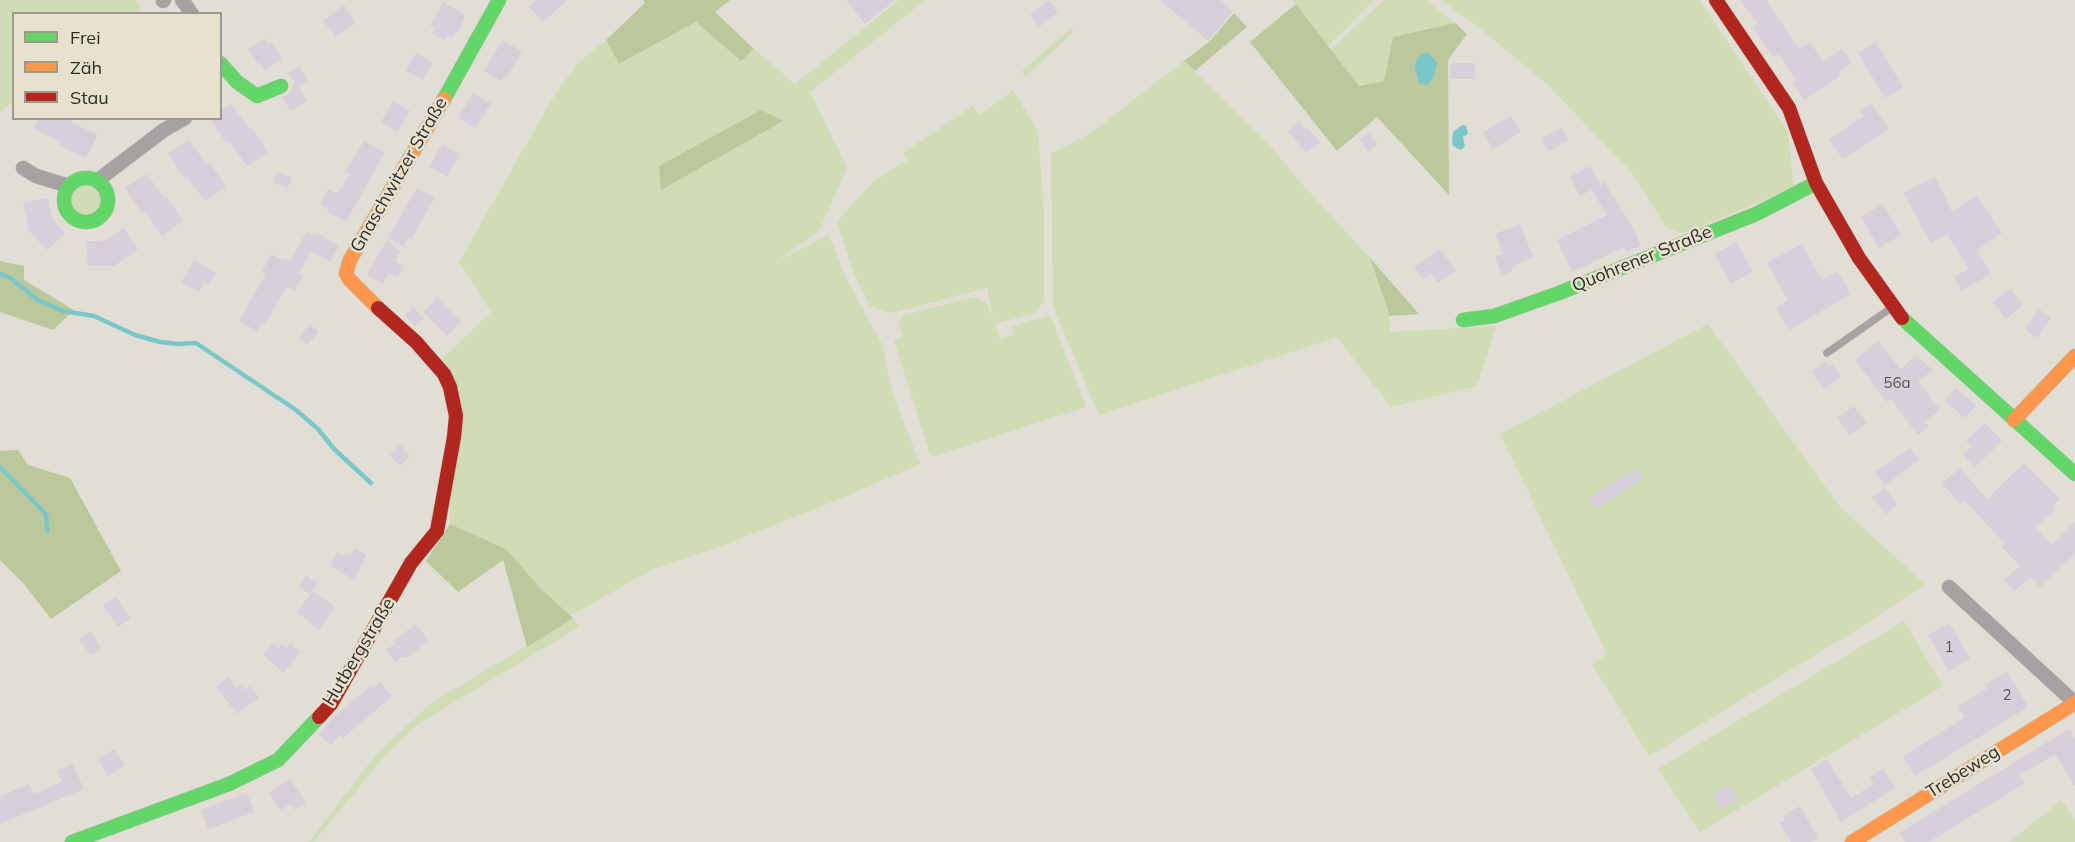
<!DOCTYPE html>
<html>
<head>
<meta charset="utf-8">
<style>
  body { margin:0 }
  #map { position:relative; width:2075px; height:842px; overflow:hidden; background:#e1ded5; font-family:Mulish,sans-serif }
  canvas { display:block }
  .legend { position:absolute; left:12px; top:12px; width:210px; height:108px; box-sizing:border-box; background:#e7e1cf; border:2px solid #9d998b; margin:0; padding:8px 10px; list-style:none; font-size:18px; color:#2e2c25 }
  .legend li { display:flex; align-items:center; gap:12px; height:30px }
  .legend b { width:30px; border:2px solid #9d998b }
</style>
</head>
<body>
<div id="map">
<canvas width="2075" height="842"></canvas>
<ul class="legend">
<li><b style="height:8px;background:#63d668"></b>Frei</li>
<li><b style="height:8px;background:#ff974d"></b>Zäh</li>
<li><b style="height:8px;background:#b3261e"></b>Stau</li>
</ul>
</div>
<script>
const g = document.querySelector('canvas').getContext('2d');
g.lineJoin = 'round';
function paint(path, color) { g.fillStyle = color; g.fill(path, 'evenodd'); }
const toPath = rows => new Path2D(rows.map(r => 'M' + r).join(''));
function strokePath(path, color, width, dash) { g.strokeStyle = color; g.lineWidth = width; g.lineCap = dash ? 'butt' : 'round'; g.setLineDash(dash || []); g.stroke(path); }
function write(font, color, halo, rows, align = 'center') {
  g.font = font + ' Mulish,sans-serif'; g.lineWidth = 5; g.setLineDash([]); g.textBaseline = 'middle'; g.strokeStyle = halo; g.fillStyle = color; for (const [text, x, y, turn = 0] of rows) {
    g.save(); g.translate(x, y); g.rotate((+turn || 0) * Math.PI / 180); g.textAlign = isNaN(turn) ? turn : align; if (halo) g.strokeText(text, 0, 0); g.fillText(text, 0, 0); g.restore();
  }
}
paint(toPath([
  [0,0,136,0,142,9,135,14,14,14,13,102,0,112],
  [899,0,925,0,810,92,847,168,819,231,774,263,829,235,846,278,882,344,893,395,920,464,825,505,724,545,653,569,570,616,541,589,506,549,450,524,449,494,461,436,440,361,491,312,459,262,551,101,576,65,606,40,620,64,696,22,741,61,754,49,795,84],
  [1293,0,1374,0,1328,46],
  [1384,0,1426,0,1455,23,1393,37,1384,81,1359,86,1331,49],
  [1441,0,1699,0,1788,132,1794,187,1683,234,1666,227,1632,173,1547,84,1481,29],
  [1071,28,1074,32,1025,77,1022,71],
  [1184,61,1267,142,1300,182,1370,258,1390,316,1390,332,1496,326,1477,386,1391,407,1337,337,1099,415,1053,306,1051,154,1092,132],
  [1013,90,1038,131,1044,214,1044,301,1035,313,995,324,1000,339,1014,335,1012,327,1050,315,1086,407,931,457,894,340,903,337,898,324,904,315,974,297,986,302,993,318,987,288,892,313,870,306,853,271,837,221,874,181,908,160,903,153,973,106,979,116],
  '70 200a16 16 0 1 1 32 0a16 16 0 1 1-32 0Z',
  [1708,324,1840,507,1925,584,1861,627,1649,756,1592,664,1607,654,1500,434],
  [573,618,579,627,418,724,381,760,314,842,309,842,375,756,430,704],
  [1904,621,1943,686,1700,832,1658,769],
  [2061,800,2075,820,2075,842,2010,842]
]), '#cfdcb4');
paint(toPath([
  [643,0,730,0,715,12,754,49,741,61,696,22,619,64,606,40,645,3],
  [1296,4,1359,86,1384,81,1393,37,1455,23,1467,34,1448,60,1449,195,1377,117,1337,151,1250,42],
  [1234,13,1247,27,1195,71,1184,61,1209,42],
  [761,110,783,121,661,190,659,166],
  [1370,258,1419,314,1390,316],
  [0,261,24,266,24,280,74,310,53,330,0,312],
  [18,450,28,465,70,478,121,571,51,619,24,584,0,560,0,451],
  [450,524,506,549,541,589,573,618,527,647,503,560,458,592,426,561]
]), '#bbc89c');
paint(toPath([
  [1427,52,1437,62,1434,76,1428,85,1419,83,1415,68,1417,58],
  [1462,125,1466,126,1468,134,1463,137,1465,146,1461,150,1453,146,1452,142,1453,132]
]), '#7ac7c9');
strokePath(toPath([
  [0,274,10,278,38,300,63,311,94,316,135,335,160,342,178,344,196,343,296,410,318,429,334,449,371,483],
  [0,467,46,514,47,531]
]), '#7ac7c9', 4.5);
paint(toPath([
  [536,0,567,0,543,22,529,7],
  [846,0,895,0,865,24],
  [1049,0,1058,12,1039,27,1030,15],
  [1160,0,1220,0,1233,11,1208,41],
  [1740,0,1766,0,1799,49,1810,42,1823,62,1842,49,1852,63,1838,73,1840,76,1804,100,1792,82,1796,80,1779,54,1773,57,1753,27,1758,24],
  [443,2,465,15,460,29,452,37,447,35,444,40,432,33,435,28,430,25],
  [344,5,356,23,335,37,323,20],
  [265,38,268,44,271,42,282,59,265,70,260,63,258,64,248,49],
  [503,40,522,52,506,78,504,77,501,81,484,71],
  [1876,42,1903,87,1885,98,1858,53],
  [416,53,433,62,423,80,406,71],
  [1451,63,1475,63,1475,79,1450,79],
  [299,66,308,80,298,87,288,73],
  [295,83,307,100,291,111,282,98,290,93,292,86],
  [473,93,491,103,476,128,458,118],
  [393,101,410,111,398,132,381,122],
  [231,104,249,129,251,127,268,152,247,166,230,142,227,144,210,118,220,118,220,112],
  [1872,104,1889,129,1843,159,1829,140,1864,116,1861,111],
  [1511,116,1521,132,1493,149,1483,132],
  [39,118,72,118,71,122,98,135,86,158,59,145,60,142,34,128],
  [1299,122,1306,130,1308,128,1320,142,1306,153,1288,131],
  [1562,128,1569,141,1548,151,1542,138],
  [1368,133,1378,144,1368,152,1360,140],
  [189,139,206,164,209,162,226,187,205,201,187,177,185,179,168,154],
  [364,141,385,152,346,222,327,212,328,209,320,205,328,189,337,194,350,174,345,172],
  [442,144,460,154,447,177,429,167],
  [1590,166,1601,185,1580,196,1570,177],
  [277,172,292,177,288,188,273,183],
  [147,174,164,198,166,196,183,221,162,236,145,211,142,213,125,188],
  [1935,177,1952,212,1977,196,2002,233,1977,250,1991,274,1961,291,1954,277,1969,269,1947,234,1931,243,1903,193],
  [1605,182,1613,198,1614,197,1633,228,1641,246,1627,252,1624,247,1572,272,1557,240,1607,215,1592,190],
  [417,188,435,198,411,239,408,237,403,247,388,238],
  [48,198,52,218,65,234,47,250,29,231,23,203],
  [1883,204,1901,235,1879,248,1861,217],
  [1520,224,1533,257,1513,266,1511,272,1502,275,1495,256,1503,254,1495,234],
  [124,228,138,249,114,266,88,266,86,241,101,241,111,237],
  [307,231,316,236,317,233,339,246,330,262,311,251,299,273,303,276,295,290,287,286,265,324,262,322,257,331,239,321,266,274,262,272,271,254,283,260,284,258,290,261],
  [387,240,400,252,395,261,404,266,398,277,389,273,383,284,367,275],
  [1737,242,1753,272,1731,284,1714,254],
  [1802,244,1822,280,1837,271,1851,294,1789,330,1776,308,1788,300,1767,263],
  [1440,249,1456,270,1438,283,1431,273,1423,279,1414,267],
  [194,260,216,273,209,285,205,283,199,292,181,282],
  [2010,288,2023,305,2006,319,1993,302],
  [437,298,461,322,447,336,423,312],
  [413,307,424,318,415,326,405,316],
  [2039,309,2051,318,2037,338,2025,329],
  [310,324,319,332,307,345,299,337],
  [1878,341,1901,370,1915,355,1933,370,1918,381,1940,410,1925,421,1929,426,1918,435,1891,399,1887,402,1855,360],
  [1825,361,1830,367,1832,364,1841,376,1824,389,1811,372],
  [1955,388,1976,405,1965,418,1945,401],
  [1854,406,1867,423,1850,435,1837,418],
  [1985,423,2002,441,1975,467,1963,455,1972,446,1966,441],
  [400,445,410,456,400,466,390,455],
  [1910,448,1919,460,1885,485,1875,472],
  [2024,463,2060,499,2052,506,2055,510,2035,527,2052,544,2075,522,2075,554,2040,587,2031,577,2014,591,2004,580,2020,566,2002,547,2005,544,1965,501,1960,504,1942,483,1960,468,1987,499],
  [1636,468,1643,479,1596,509,1589,498],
  [1885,488,1897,505,1886,514,1872,497],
  [355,548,366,555,355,580,330,566,337,552,344,556,346,552,351,555],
  [306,575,318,583,310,594,299,587],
  [313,591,335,607,319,630,297,612],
  [116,597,131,619,118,627,103,605],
  [1949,623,1970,658,1949,671,1928,635],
  [416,624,429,641,406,658,404,656,395,662,386,650,395,644,393,641],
  [90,631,101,647,91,655,79,639],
  [273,643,278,648,281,644,286,648,290,643,301,652,283,673,263,654],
  [2007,671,2028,707,1915,776,1903,757,1965,717,1958,706,1988,688,1986,684],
  [228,677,236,688,240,685,245,690,250,686,258,696,258,698,237,714,216,686],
  [380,682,392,696,343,738,340,735,331,745,318,734,339,712,372,685,374,687],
  [2069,729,2075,739,2075,786,2055,754,2020,775,2025,783,1929,842,1905,842,1899,833],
  [114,749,125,765,108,776,98,759],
  [1827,759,1851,798,1874,784,1870,777,1883,769,1895,788,1841,822,1811,769],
  [72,763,84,789,0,824,0,797,29,784,34,794,62,782,57,771],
  [290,779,306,803,295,810,291,804,280,810,269,793],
  [1729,785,1739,800,1722,810,1713,795],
  [247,793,254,812,208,829,201,810],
  [1800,806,1818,838,1811,842,1791,842,1779,823,1785,820,1783,816]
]), '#d5d0d9');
const lane = toPath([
  [1827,353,1891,308]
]);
const street = toPath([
  [182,0,192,14],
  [163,1,164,0],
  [23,168,36,176,69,186],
  [98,180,164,130,185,118],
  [1949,587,2074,702]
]);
const fast = toPath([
  [220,63,237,82,257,96,281,86],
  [444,99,499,0],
  '64 200a22 22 0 1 1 44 0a22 22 0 1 1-44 0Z',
  [1902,318,2075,474],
  [1463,320,1494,316,1559,293,1756,214,1816,183],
  [72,842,229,784,278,760,319,717]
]);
const slow = toPath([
  [378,308,349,279,346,273,350,260,444,99],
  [2014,420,2075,356],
  [1852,842,2075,703]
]);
const jam = toPath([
  [1716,0,1789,108,1816,183,1859,258,1902,318],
  [319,717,331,704,411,563,437,531,454,437,456,416,450,387,444,374,416,342,378,308]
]);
strokePath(lane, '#bcbab3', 8);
strokePath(street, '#bcbab3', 15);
strokePath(fast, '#bcbab3', 15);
strokePath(slow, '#bcbab3', 15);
strokePath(jam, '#bcbab3', 15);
strokePath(lane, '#a6a2a1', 7);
strokePath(street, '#a6a2a1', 14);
strokePath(fast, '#63d668', 14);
strokePath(slow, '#ff974d', 14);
strokePath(jam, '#b3261e', 14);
write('15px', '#585552', null, [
  ["56a",1897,383],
  ["1",1949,647],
  ["2",2007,695]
]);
write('18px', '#2e2c25', '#e7e1cf', [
  ["Gnaschwitzer Straße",399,175,-60],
  ["Quohrener Straße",1642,259,-22],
  ["Hutbergstraße",359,652,-59],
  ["Trebeweg",1963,772,-32]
]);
</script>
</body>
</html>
